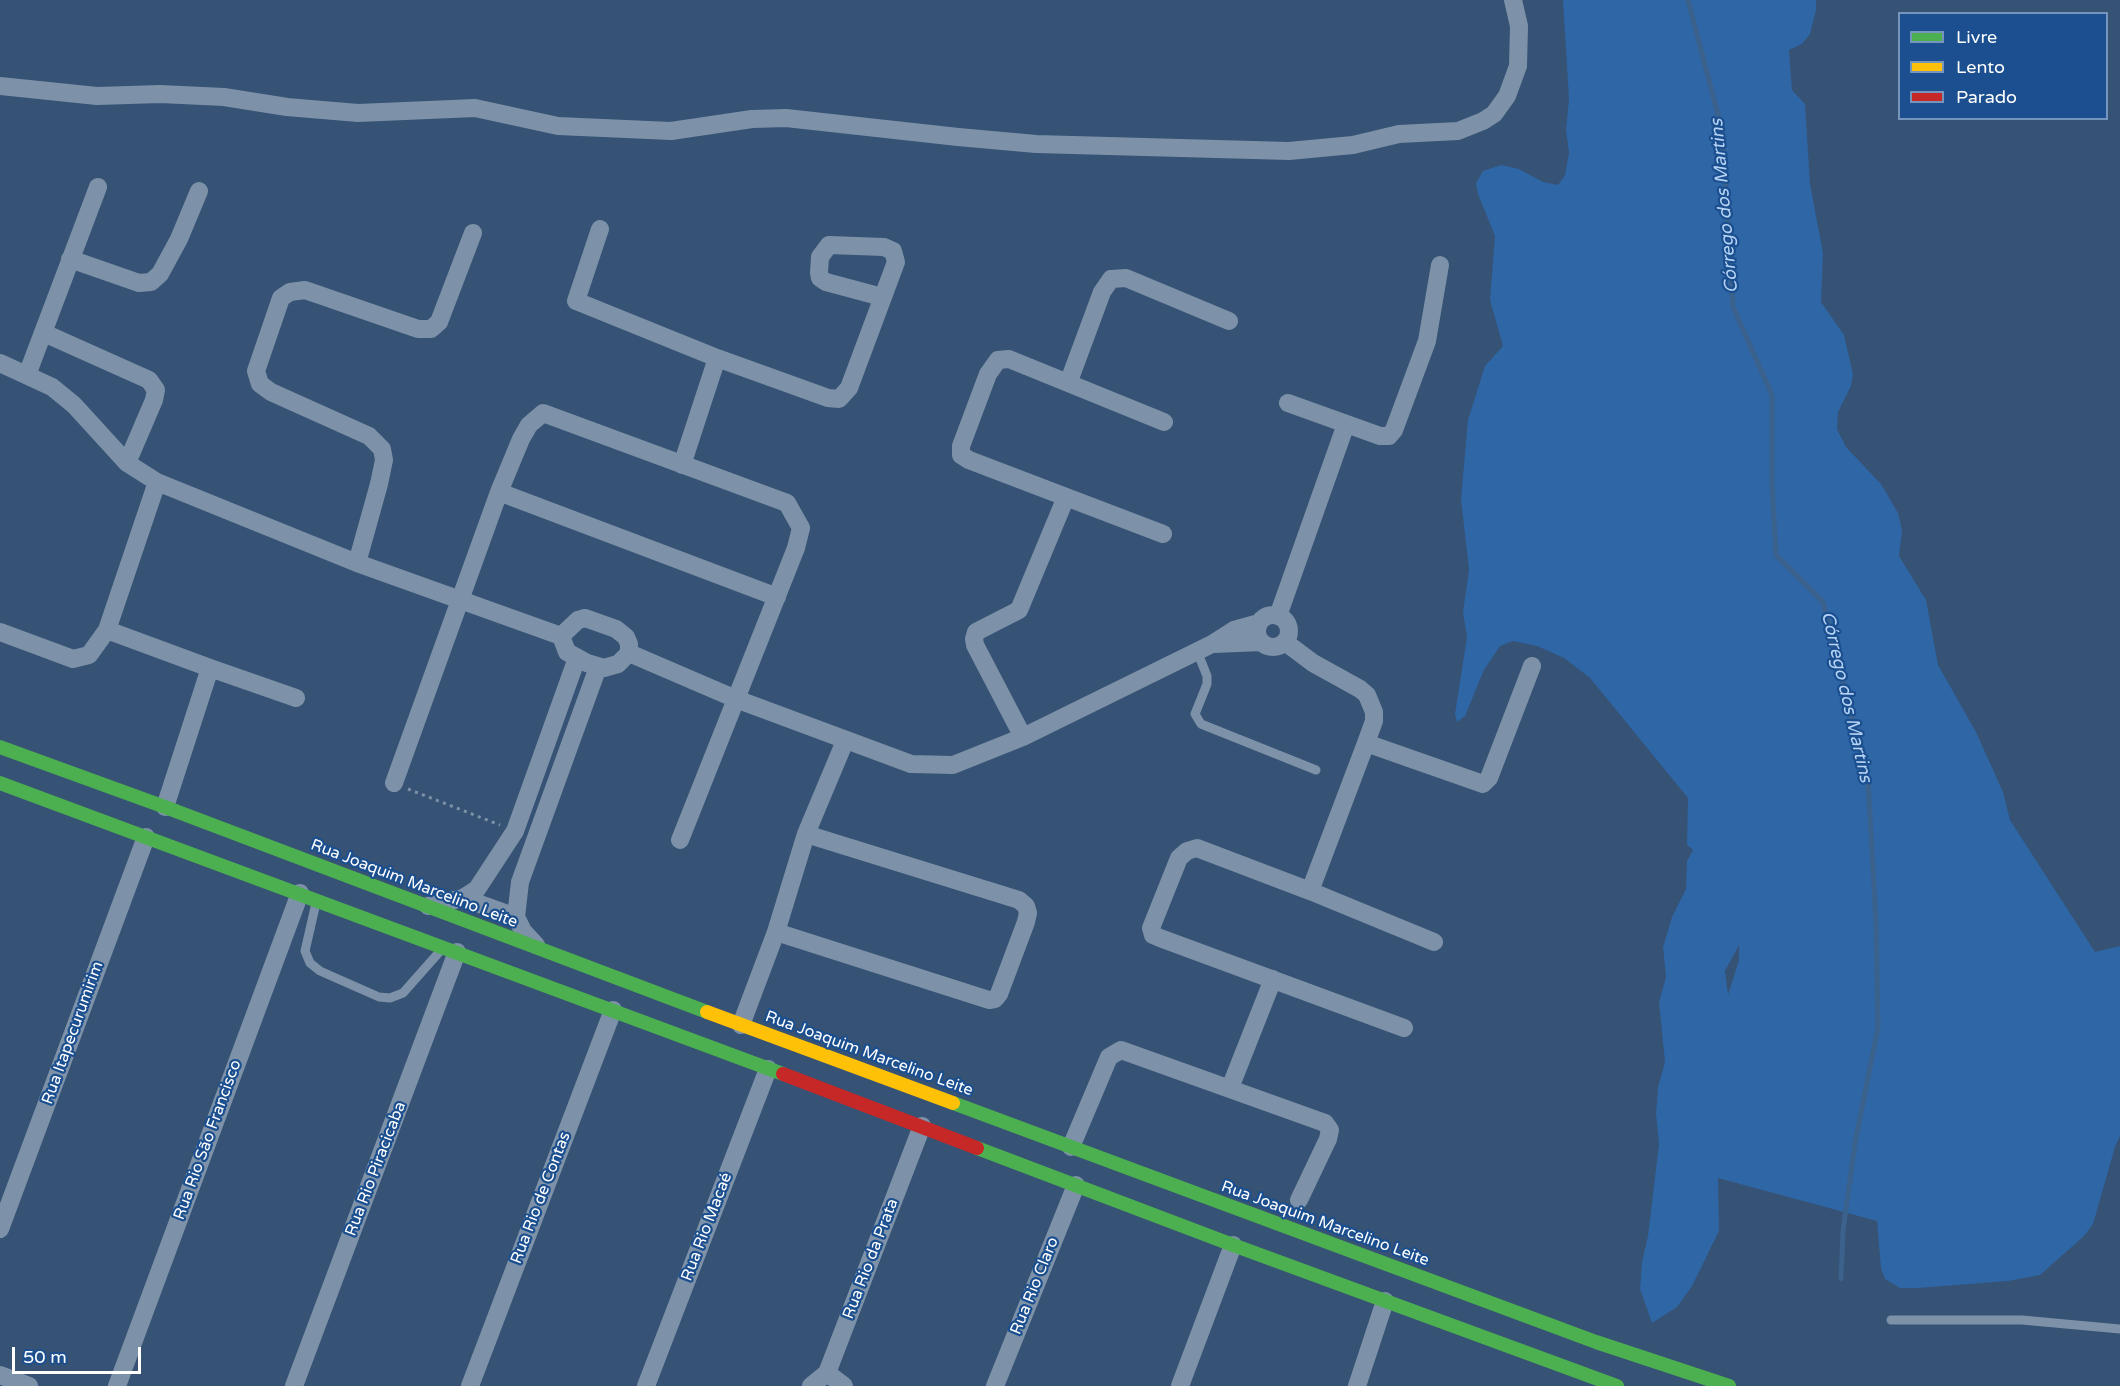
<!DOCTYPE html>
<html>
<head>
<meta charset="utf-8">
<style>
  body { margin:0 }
  #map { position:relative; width:2120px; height:1386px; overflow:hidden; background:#365274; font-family:"Varela Round",sans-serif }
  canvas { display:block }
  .legend { position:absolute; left:1898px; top:12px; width:210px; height:108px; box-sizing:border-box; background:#1b4f8f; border:2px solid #7695bc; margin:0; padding:8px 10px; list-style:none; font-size:18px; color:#fff }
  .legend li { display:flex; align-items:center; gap:12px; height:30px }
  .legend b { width:30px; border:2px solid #7695bc }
  .scale { position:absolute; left:12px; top:1347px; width:129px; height:27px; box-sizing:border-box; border:3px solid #fff; border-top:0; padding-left:8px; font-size:18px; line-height:21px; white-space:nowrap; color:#fff; -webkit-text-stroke:4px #1b4f8f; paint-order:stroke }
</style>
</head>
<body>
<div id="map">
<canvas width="2120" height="1386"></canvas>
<ul class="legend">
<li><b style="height:8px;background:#4caf50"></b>Livre</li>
<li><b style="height:8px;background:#ffc107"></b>Lento</li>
<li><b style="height:8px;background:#c62828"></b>Parado</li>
</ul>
<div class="scale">50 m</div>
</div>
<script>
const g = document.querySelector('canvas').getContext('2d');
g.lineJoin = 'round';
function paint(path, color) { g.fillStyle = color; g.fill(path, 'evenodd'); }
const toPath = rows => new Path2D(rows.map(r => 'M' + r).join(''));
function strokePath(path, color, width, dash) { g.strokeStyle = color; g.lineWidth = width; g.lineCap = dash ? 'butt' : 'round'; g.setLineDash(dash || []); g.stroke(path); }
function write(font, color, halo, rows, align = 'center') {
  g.font = font + ' "Varela Round",sans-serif'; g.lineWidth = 4.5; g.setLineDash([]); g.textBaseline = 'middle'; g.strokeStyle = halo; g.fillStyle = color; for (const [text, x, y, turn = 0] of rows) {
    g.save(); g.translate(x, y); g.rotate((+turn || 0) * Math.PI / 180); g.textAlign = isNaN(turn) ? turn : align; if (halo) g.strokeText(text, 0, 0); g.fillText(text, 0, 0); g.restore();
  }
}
paint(toPath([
  [1563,0,1816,0,1816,10,1810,34,1802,44,1789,50,1792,90,1805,104,1810,184,1823,253,1821,302,1844,335,1853,374,1851,386,1838,412,1837,429,1846,447,1881,484,1898,513,1902,530,1899,556,1926,600,1938,665,1976,732,2003,792,2010,820,2095,952,2120,946,2120,1136,2115,1147,2093,1224,2084,1236,2040,1275,2008,1281,1918,1288,1900,1288,1885,1279,1881,1268,1877,1221,1718,1178,1719,1231,1692,1286,1677,1307,1652,1323,1640,1289,1642,1262,1648,1236,1659,1144,1656,1114,1658,1087,1665,1062,1659,1002,1666,977,1663,947,1672,917,1686,889,1687,861,1693,850,1687,845,1688,798,1590,678,1564,658,1537,646,1513,641,1500,646,1484,670,1465,716,1457,722,1455,714,1467,637,1463,612,1469,570,1461,499,1468,420,1485,366,1503,346,1490,300,1495,236,1478,194,1476,183,1483,171,1501,165,1519,169,1543,182,1558,185,1565,175,1569,153,1566,130,1569,99],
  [1739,945,1739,960,1728,995,1725,971]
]), '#2f66a5');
strokePath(toPath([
  [1688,0,1722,130,1733,307,1772,395,1772,484,1776,555,1823,602,1868,781,1876,921,1878,1027,1855,1143,1843,1231,1841,1279]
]), '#3b618d', 5);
strokePath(toPath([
  [408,789,500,825]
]), '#7d92a8', 3, [3, 4.5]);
strokePath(toPath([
  [1197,651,1207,676,1207,684,1195,714,1201,724,1316,770],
  [316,903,305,951,310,963,320,971,379,997,390,998,403,993,442,949],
  [1891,1320,2022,1320,2120,1329]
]), '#7d92a8', 9);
strokePath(toPath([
  [0,86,97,96,160,94,224,97,287,107,358,113,475,108,558,126,671,131,752,119,786,118,958,137,1036,144,1289,151,1353,145,1399,134,1458,131,1483,121,1494,114,1507,96,1518,66,1519,26,1513,0],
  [600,229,576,301,717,358,828,398,839,399,849,388,896,262,893,251,884,247,829,245,820,257,819,273,820,278,826,282,882,297],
  [70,259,139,283,151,282,160,274,179,239,199,191],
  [44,333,149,380,156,390,154,400,127,463],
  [0,363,52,387,74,405,127,463,157,482,357,563,561,636],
  [27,375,98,187],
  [1069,381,1102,292,1111,279,1126,278,1229,321],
  [1288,403,1380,436,1389,436,1394,430,1427,341,1440,265],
  [682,465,717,358],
  [157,482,107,630,210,668,165,807],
  [499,492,777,597],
  [1163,534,969,460,961,455,961,446,988,374,998,360,1009,359,1164,422],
  [357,563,379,484,384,460,382,449,369,436,271,392,260,384,256,371,281,298,290,292,305,290,418,329,431,329,439,322,473,233],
  '1257 631a16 16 0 1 1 32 0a16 16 0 1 1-32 0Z',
  [1278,616,1346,424],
  [585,618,616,629,626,637,629,644,629,653,618,664,604,668,587,663,567,652,561,636,578,620,585,618],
  [0,632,73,659,89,655,107,630],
  [1285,642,1313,663,1360,689,1367,695,1374,712,1374,721,1366,743,1310,891],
  [1214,644,1262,642],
  [629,653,736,699,911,764,953,765,1023,737,1212,644,1234,630,1259,623],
  [210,668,296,698],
  [1023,737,975,645,974,639,976,632,1019,610,1066,497],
  [1366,743,1483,784,1489,778,1532,666],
  [394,783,499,492,521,439,529,425,543,413,787,503,801,528,796,548,680,840],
  [463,898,516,917],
  [428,906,463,898,477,889,515,831,577,658],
  [776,932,989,1000,995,999,999,994,1026,922,1028,913,1026,906,1019,900,806,834],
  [536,945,523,931,516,917,520,882,598,667],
  [741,1025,776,932,806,834,845,741],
  [1404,1028,1160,938,1153,935,1151,928,1179,858,1187,851,1197,848,1310,891,1434,942],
  [1230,1088,1273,979],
  [1071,1147,1109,1057,1121,1050,1325,1123,1330,1130,1328,1139,1299,1200],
  [0,1229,146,837],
  [827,1373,844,1386],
  [0,1375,29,1386],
  [117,1386,300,893],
  [294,1386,457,952],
  [470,1386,613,1010],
  [646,1386,768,1069],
  [811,1386,827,1373,922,1126],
  [995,1386,1076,1185],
  [1180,1386,1233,1245],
  [1357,1386,1385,1301]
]), '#7d92a8', 18);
strokePath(toPath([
  [0,747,165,807,707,1012],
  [0,783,783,1074],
  [953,1103,1596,1342,1729,1386],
  [977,1148,1233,1245,1617,1386]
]), '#4caf50', 14);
strokePath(toPath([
  [707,1012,953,1103]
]), '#ffc107', 14);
strokePath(toPath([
  [783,1074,977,1148]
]), '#c62828', 14);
write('16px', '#fff', '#1b4f8f', [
  ["Rua Joaquim Marcelino Leite",414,884,21],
  ["Rua Itapecurumirim",73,1033,-70],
  ["Rua Joaquim Marcelino Leite",869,1054,20],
  ["Rua Rio São Francisco",208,1140,-70],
  ["Rua Rio Piracicaba",376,1169,-69],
  ["Rua Rio de Contas",541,1198,-69],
  ["Rua Joaquim Marcelino Leite",1325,1224,20],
  ["Rua Rio Macaé",707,1227,-69],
  ["Rua Rio da Prata",871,1259,-69],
  ["Rua Rio Claro",1035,1286,-68]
]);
write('italic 18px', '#b5d3f5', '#1b4f8f', [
  ["Córrego dos Martins",1725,206,-95],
  ["Córrego dos Martins",1846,697,77]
]);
</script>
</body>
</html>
